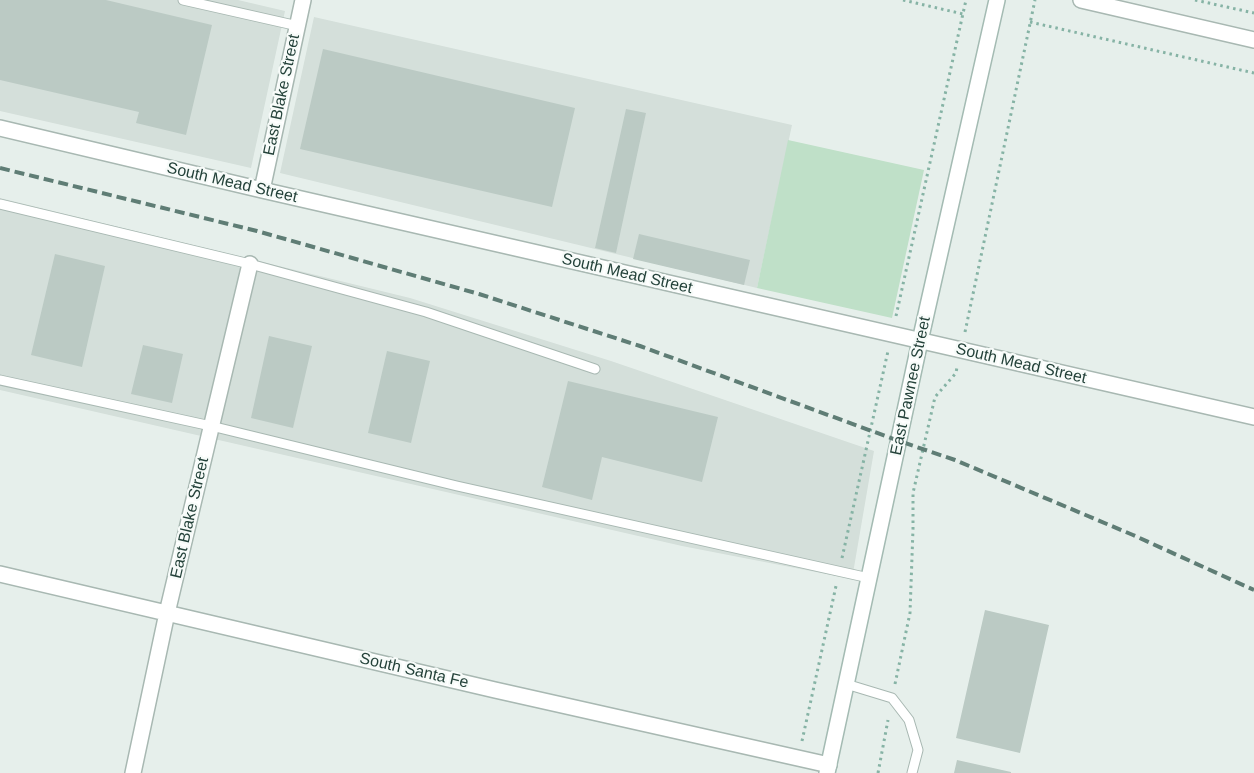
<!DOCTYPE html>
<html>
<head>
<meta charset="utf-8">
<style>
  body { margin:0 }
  canvas { display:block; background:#e6efeb }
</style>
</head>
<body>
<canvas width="1254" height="773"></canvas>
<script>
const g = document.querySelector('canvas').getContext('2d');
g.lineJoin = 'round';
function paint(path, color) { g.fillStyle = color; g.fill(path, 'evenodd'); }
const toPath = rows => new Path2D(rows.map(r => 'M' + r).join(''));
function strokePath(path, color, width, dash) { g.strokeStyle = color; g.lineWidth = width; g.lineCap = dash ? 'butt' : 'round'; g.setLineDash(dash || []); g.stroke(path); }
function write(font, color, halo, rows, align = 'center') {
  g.font = font + ' Arial,sans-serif'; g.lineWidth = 4.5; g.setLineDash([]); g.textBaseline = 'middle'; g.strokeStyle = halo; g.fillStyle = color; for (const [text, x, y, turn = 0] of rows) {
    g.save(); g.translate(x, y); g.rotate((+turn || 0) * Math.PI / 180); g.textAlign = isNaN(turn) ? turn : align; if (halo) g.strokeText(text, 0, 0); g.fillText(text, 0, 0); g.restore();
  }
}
paint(toPath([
  [0,0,238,0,285,11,251,168,0,111],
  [314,17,792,125,757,288,280,173],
  [0,198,410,298,611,361,874,451,852,579,682,546,0,390]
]), '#d4dfda');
paint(toPath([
  [788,140,924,170,892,318,757,288]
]), '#bfe0c8');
paint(toPath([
  [0,0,106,0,212,25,186,135,136,123,139,112,0,80],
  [323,49,575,108,552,207,300,149],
  [626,109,646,113,616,253,595,248],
  [639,234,750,260,744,285,633,259],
  [55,254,105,266,82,367,31,355],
  [269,336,312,346,293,428,251,418],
  [143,345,183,354,172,403,131,394],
  [387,351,430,361,411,443,368,433],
  [568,381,718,417,702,482,602,457,592,500,542,487],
  [985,610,1049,625,1020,753,956,738],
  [957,760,1011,772,1011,773,954,773]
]), '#bbcac4');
const lane = toPath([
  [183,0,298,26],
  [0,204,250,264,426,312,595,369],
  [0,380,211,426,457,486,869,578],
  [846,684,892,698,909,720,918,750,912,773]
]);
const street = toPath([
  [1081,0,1254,40],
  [0,128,262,190,1254,417],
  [262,190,303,0],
  [0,574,495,690,829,765],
  [133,773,167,613,250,264]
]);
const secondary = toPath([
  [827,773,920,341,997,0]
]);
strokePath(lane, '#a8b8b2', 11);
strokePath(street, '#a8b8b2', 18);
strokePath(secondary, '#a4bbb3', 18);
strokePath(toPath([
  [903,0,963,14],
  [1195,0,1254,13],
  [1030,22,1254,73],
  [896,316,966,0],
  [965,332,1035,0],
  [842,558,888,351],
  [895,684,910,613,913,529,913,493,935,397,956,373,957,367],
  [802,741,836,586],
  [878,773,888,720]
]), '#86b3a5', 3, [2.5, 4]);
strokePath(lane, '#fff', 9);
strokePath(street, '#fff', 15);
strokePath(secondary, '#fff', 15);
strokePath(toPath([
  [0,168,257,231,479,294,640,346,899,441,955,460,1133,535,1254,590]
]), '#5f7d75', 4, [10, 5]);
write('16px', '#24423a', '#f7fbf9', [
  ["East Blake Street",282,95,-78],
  ["South Mead Street",232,183,13],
  ["South Mead Street",627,274,13],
  ["South Mead Street",1021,364,13],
  ["East Pawnee Street",911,386,-78],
  ["East Blake Street",190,518,-77],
  ["South Santa Fe",414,671,13]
]);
</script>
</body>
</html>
